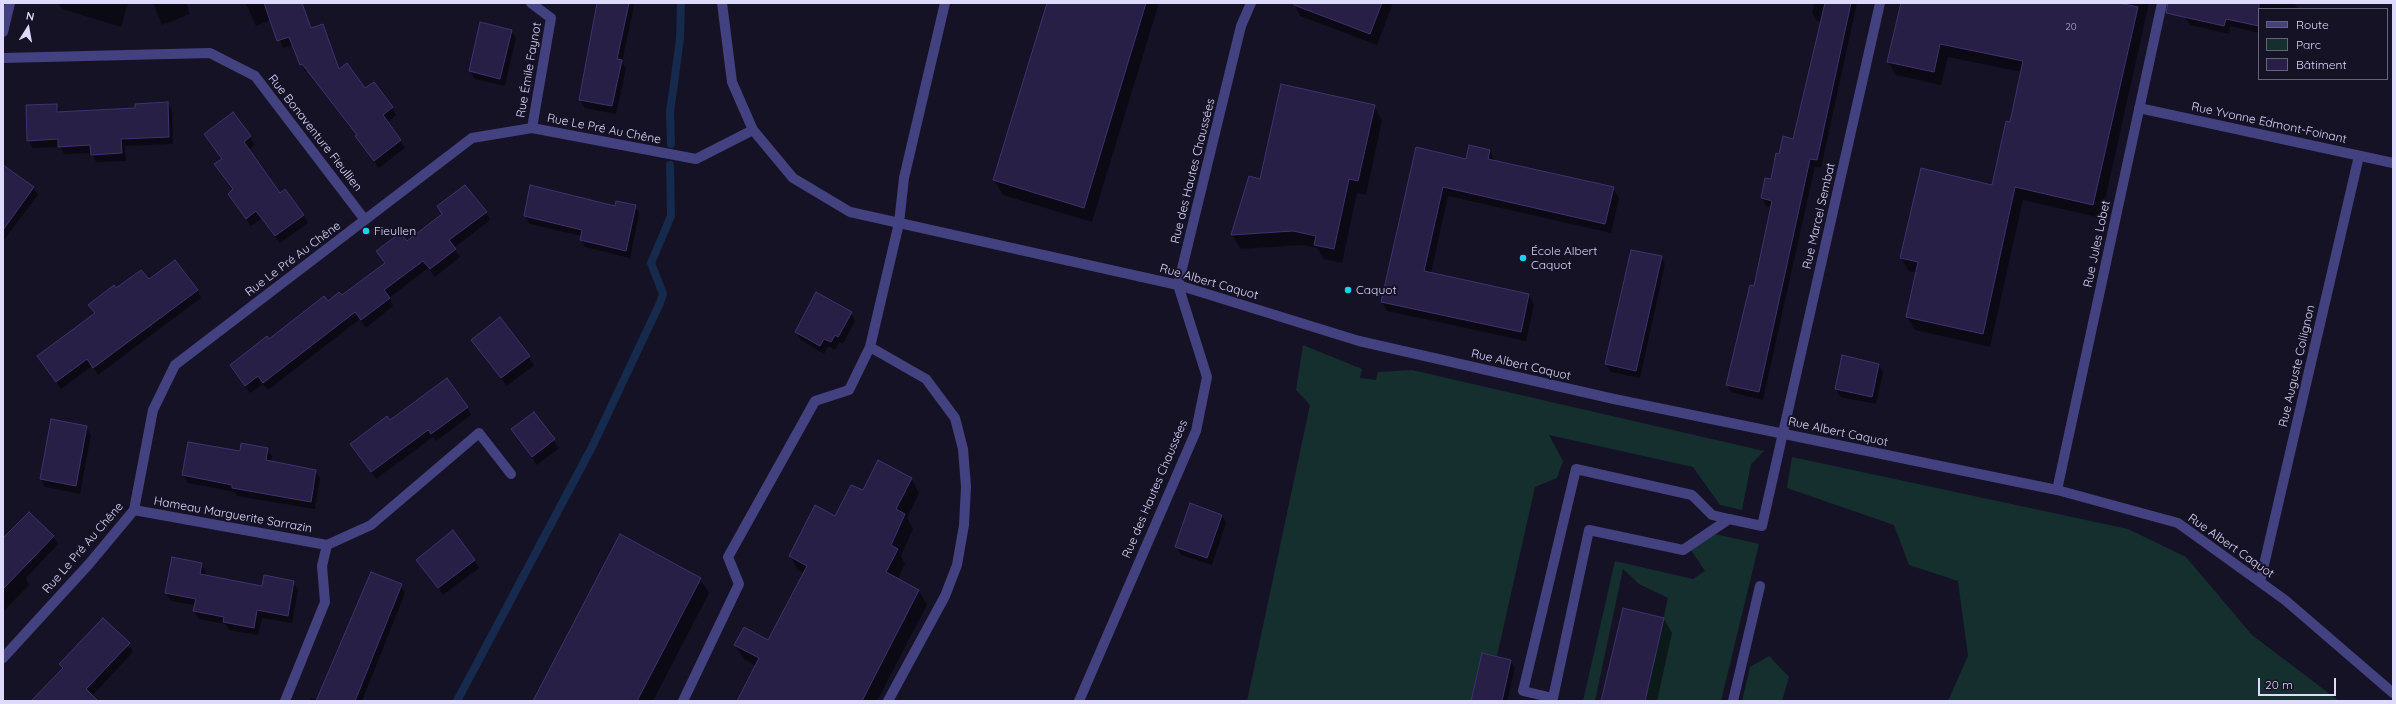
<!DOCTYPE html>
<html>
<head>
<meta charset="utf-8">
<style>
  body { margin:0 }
  #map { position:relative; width:2396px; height:704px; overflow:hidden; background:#151226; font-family:Quicksand,sans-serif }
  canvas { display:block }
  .frame { position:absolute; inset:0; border:4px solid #dedafc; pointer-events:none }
  .legend { position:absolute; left:2258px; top:8px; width:130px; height:72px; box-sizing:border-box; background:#151226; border:1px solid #65627c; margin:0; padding:5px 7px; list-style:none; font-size:12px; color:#dedafc }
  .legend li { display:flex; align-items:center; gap:8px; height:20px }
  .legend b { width:20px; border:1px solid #65627c }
  .north { position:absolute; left:8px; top:8px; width:40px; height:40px; -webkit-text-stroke:3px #151226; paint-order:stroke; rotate:11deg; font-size:11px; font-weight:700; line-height:16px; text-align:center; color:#dedafc }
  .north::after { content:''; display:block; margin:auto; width:14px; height:18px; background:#dedafc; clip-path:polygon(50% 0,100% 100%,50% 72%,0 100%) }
  .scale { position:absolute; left:2258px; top:678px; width:78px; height:18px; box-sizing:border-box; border:2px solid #dedafc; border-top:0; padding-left:5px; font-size:12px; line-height:14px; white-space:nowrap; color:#dedafc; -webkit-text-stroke:3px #151226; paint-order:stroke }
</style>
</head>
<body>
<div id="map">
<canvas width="2396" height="704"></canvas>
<div class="frame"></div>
<ul class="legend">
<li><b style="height:5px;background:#444180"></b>Route</li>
<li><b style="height:11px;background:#152f2e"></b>Parc</li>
<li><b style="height:11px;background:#271f45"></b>Bâtiment</li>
</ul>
<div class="north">N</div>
<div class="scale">20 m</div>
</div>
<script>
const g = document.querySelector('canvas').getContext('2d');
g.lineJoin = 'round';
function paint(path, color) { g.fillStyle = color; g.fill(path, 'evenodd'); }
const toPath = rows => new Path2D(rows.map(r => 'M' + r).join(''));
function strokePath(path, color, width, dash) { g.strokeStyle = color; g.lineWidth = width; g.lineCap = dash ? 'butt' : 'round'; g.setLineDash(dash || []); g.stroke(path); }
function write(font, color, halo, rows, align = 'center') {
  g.font = font + ' Quicksand,sans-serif'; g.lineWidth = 4; g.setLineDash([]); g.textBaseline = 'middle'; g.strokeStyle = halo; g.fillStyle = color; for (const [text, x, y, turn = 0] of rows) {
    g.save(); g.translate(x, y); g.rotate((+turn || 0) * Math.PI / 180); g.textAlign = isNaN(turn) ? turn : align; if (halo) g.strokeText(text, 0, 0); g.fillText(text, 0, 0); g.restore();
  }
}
paint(toPath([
  [1303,345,1362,369,1360,378,1376,380,1378,372,1412,370,1764,451,1751,464,1742,510,1720,505,1693,467,1549,435,1563,461,1557,478,1535,487,1497,656,1482,653,1471,701,1247,701,1310,405,1296,390],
  [1792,457,2128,529,2186,557,2252,635,2339,701,1948,701,1968,656,1958,581,1909,565,1894,525,1787,488],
  [1715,534,1759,544,1721,701,1645,701,1668,598,1639,584,1623,569,1595,701,1583,701,1615,561,1693,579,1705,571,1691,550],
  [1769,656,1789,677,1782,701,1742,701,1750,667]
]), '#152f2e');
paint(toPath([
  [58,3,128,3,121,27,62,9],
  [153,3,186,3,190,14,162,25],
  [246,3,302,3,312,29,323,25,340,70,392,108,396,115,387,123,405,148,379,168,361,144,358,136,308,71,305,72,293,45,283,48,271,20,256,26],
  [598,3,632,3,634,6,622,62,626,69,616,114,585,108,580,100],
  [1048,3,1159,3,1092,222,1003,195,994,180],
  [1294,3,1393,3,1377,45,1300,16],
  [1814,3,1857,3,1821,168,1815,166,1763,400,1731,392,1727,385,1754,287,1772,207,1766,206,1762,198,1772,181,1779,155,1793,140,1821,22,1817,21,1812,13],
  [1902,3,2149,3,2101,218,2023,200,1990,347,1915,330,1907,317,1917,273,1909,271,1901,258,1993,186,2011,123,2022,72,1948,57,1941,85,1896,75,1888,62],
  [2188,3,2294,3,2298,9,2259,9,2259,33,2230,26,2229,34,2190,25,2185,17],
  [511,30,516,38,505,86,475,79,470,71],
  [167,103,172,110,173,144,125,146,126,161,96,162,92,153,64,154,60,147,33,148,28,141,56,105,60,112,136,109],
  [1374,106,1382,120,1366,195,1357,193,1342,263,1324,259,1317,248,1302,245,1241,249,1232,235,1261,180],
  [233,113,255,145,248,150,280,194,303,215,308,223,280,243,261,219,251,226,233,202,229,194,233,190,215,165,223,159,205,135],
  [1417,148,1467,161,1490,151,1495,161,1613,188,1619,198,1611,233,1448,196,1431,273,1529,295,1534,304,1526,341,1387,311,1382,302],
  [3,171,33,187,38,195,3,241],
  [635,206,639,214,630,258,585,247,581,239,582,236,530,224,525,216],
  [486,212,490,220,454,248,460,257,435,277,428,268,389,298,393,306,366,328,360,319,268,390,263,384,250,393,236,373,231,366,328,302,342,297,385,264,377,251],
  [1661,257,1665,264,1640,378,1611,372,1606,364],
  [149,281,197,290,201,298,98,375,92,366,61,389,38,357,95,314,89,305,116,290],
  [851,313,855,321,843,344,839,342,835,350,828,346,824,354,801,340,796,332],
  [500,319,534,365,507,386,472,340],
  [1879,365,1883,373,1876,404,1840,397,1836,389],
  [467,407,471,415,436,441,433,437,376,479,351,444,390,422],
  [533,413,559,448,537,465,512,429],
  [86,427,91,435,80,494,45,487,41,479],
  [267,449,272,457,271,462,315,471,320,478,315,509,237,496,235,492,188,483,183,475,240,453],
  [911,478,919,493,907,518,913,529,901,556,905,564,897,580,919,591,927,605,877,701,738,701,756,666,744,659,735,645,769,642,804,573,798,570,790,556,863,492],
  [1222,515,1226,523,1212,565,1181,555,1176,547],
  [53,536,58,544,26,578,29,585,3,612,3,555],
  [474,560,479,568,443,595,421,564],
  [201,564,206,572,205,576,263,588,293,582,298,590,292,623,262,618,258,635,229,630,225,624,199,619,194,611,195,605,171,601,166,593],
  [700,579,709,593,653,701,535,701],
  [401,585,405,593,362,701,310,701,311,698,318,700],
  [1664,619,1672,633,1657,701,1602,701],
  [129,644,133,652,92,696,95,701,33,701,63,669,61,664],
  [1510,660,1515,668,1507,701,1472,701]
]), '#0007');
strokePath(toPath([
  [671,144,670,112,680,39,681,3],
  [457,701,593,445,660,303,663,294,651,263,671,216,670,165]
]), '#152a4c', 8);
const building = toPath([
  [264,3,302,3,311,28,323,24,339,69,347,63,365,88,374,82,393,107,383,115,401,140,374,161,355,136,357,135,302,64,300,65,289,37,277,41,264,3],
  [597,3,629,3,617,59,622,60,612,106,579,100,597,3],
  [1047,3,1146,3,1084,208,993,180,1047,3],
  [1294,3,1382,3,1370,34,1294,5,1294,3],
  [1825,3,1851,3,1817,160,1810,159,1759,392,1726,385,1750,285,1754,286,1772,201,1761,198,1765,178,1771,179,1776,153,1779,154,1783,136,1793,139,1825,3],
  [1901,3,2119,3,2138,7,2093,205,2015,187,1983,334,1906,317,1918,262,1900,258,1921,168,1992,185,2006,121,2010,122,2023,61,1940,44,1934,72,1887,62,1901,3],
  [2168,3,2259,3,2259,26,2226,19,2224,26,2166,13,2168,3],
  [480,22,512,30,500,79,469,71,480,22],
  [1281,84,1375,105,1358,181,1349,179,1334,249,1314,245,1316,236,1293,231,1231,235,1249,176,1260,179,1281,84],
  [168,102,169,137,121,139,122,153,91,155,90,145,58,147,58,139,27,141,26,105,57,104,57,112,135,108,135,104,168,102],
  [233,112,251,136,244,142,280,193,285,189,304,215,275,236,256,211,246,219,228,194,233,189,214,164,222,159,204,134,233,112],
  [1469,145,1490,150,1488,159,1614,187,1605,224,1443,187,1424,271,1529,294,1521,332,1381,302,1416,147,1466,159,1469,145],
  [3,165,34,187,3,230,3,165],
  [465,185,487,212,449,240,456,249,430,269,423,261,384,290,390,298,361,320,355,312,263,383,258,376,245,386,230,365,267,336,269,339,324,296,328,301,339,292,342,295,385,263,376,251,400,233,407,241,442,214,437,206,465,185],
  [530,185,615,206,616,201,636,205,626,251,580,240,582,230,524,216,530,185],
  [1631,250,1662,256,1636,371,1605,364,1631,250],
  [175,260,198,290,93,368,87,359,56,382,37,356,95,313,88,305,114,285,116,288,141,270,149,279,175,260],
  [816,292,852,312,838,337,835,335,831,342,824,339,820,346,795,332,816,292],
  [500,317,530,356,501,378,471,340,500,317],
  [1842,355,1879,364,1872,397,1835,389,1842,355],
  [447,378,468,407,431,434,428,430,371,472,350,444,387,416,390,420,447,378],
  [534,412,555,439,532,457,511,429,534,412],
  [51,419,87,426,76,486,40,479,51,419],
  [188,442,240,451,241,443,268,448,266,460,316,470,311,502,232,488,232,485,182,475,188,442],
  [878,460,912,478,896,509,905,514,891,545,898,549,886,572,919,590,862,701,737,701,759,658,734,645,744,627,768,640,807,566,789,556,815,505,835,516,851,485,863,490,878,460],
  [1190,503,1222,515,1207,558,1175,547,1190,503],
  [29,512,54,536,3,589,3,538,29,512],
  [453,530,475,560,438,588,416,560,453,530],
  [620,534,701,578,637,701,533,701,620,534],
  [172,557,202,563,200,574,262,586,264,575,294,581,288,616,257,610,254,628,223,622,224,617,193,611,196,599,165,593,172,557],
  [371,572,402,584,355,701,316,701,371,572],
  [1623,608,1664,618,1645,701,1601,701,1623,608],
  [103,618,130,643,86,689,98,701,31,701,63,668,59,664,103,618],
  [1482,653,1511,660,1502,701,1471,701,1482,653]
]);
paint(building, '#271f45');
strokePath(building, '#3f336f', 1);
strokePath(toPath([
  [531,3,551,18,532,128],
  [722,3,732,82,753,130,793,178,850,212,1178,285,1359,341,1614,399,2057,490,2178,523,2285,600,2393,693],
  [3,32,10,3],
  [3,58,210,53,255,76,365,220],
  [2139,108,2393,163],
  [2057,490,2162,3],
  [134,510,327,545,371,525,479,433,511,474],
  [1729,519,1712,515,1692,495,1576,469,1523,691,1553,698,1589,530,1683,550,1729,519,1762,526,1880,3],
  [2260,582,2359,156],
  [3,658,89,564,134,510,153,410,175,365,472,138,532,128,696,159,753,130],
  [285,701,325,602,322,566,327,545],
  [683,701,739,584,728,557,815,401,849,390,870,347],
  [888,701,945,596,957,565,964,525,966,487,963,449,955,418,926,379,870,347,899,223,904,178,945,3],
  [1079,701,1196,431,1207,377,1178,285,1241,26,1251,3],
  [1733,701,1760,586]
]), '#444180', 10);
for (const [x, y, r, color] of [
  [366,231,4,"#17d4eb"],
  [1523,258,4,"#17d4eb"],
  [1348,290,4,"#17d4eb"]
]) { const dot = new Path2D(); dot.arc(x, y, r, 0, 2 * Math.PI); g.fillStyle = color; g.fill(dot); strokePath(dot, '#151226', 1.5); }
write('10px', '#b0abce', null, [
  ["20",2071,27]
]);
write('12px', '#dedafc', '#151226', [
  ["Rue Émile Faynot",529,70,-80],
  ["Rue Yvonne Edmont-Foinant",2269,123,12],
  ["Rue Le Pré Au Chêne",604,129,11],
  ["Rue Bonaventure Fieullien",315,133,52],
  ["Rue des Hautes Chaussées",1193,171,-76],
  ["Rue Marcel Sembat",1819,216,-77],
  ["Rue Jules Lobet",2097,244,-78],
  ["Rue Le Pré Au Chêne",293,259,-37],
  ["Rue Albert Caquot",1209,282,16],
  ["Rue Albert Caquot",1521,365,13],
  ["Rue Auguste Collignon",2297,366,-77],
  ["Rue Albert Caquot",1838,432,12],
  ["Rue des Hautes Chaussées",1155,489,-67],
  ["Hameau Marguerite Sarrazin",233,515,10],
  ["Rue Albert Caquot",2231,546,35],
  ["Rue Le Pré Au Chêne",83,548,-49]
]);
write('12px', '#dedafc', '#151226', [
  ["Fieullen",374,231],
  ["École Albert",1531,251],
  ["Caquot",1531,265],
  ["Caquot",1356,290]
], 'left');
</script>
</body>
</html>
